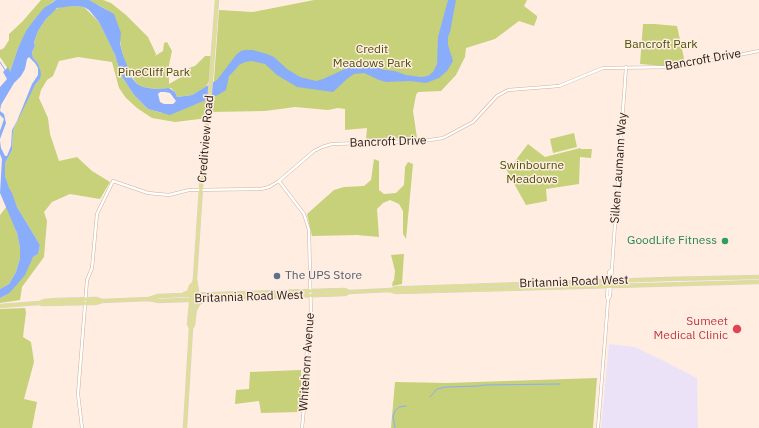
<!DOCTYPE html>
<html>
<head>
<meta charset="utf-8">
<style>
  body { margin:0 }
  canvas { display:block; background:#ffede1 }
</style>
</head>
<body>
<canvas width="759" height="428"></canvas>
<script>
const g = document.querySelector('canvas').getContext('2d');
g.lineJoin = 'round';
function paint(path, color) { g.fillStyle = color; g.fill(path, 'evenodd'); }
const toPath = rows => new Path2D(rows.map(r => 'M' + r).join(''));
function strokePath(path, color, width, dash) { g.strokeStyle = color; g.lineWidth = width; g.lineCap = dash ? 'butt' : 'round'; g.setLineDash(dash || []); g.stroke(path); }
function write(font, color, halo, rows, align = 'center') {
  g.font = font + ' "IBM Plex Sans",sans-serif'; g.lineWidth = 3; g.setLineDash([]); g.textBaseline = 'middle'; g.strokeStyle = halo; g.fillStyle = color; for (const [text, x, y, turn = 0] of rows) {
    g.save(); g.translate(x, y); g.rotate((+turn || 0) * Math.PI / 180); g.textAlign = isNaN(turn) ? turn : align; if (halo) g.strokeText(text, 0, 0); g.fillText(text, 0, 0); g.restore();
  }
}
paint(toPath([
  [609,344,635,347,658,358,697,378,698,428,601,428]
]), '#ece2f7');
paint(toPath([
  [41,0,56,0,52,2,34,20,18,48,10,72,0,57,0,50,4,48,9,40,9,34,22,22],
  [88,0,103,0,111,3,126,15,148,37,156,54,155,56,163,51,164,43,167,42,172,51,169,65,169,84,181,77,189,68,195,66,205,56,211,56,209,81,206,87,192,95,177,97,175,92,171,88,155,89,143,87,137,84,129,72,123,55,120,41,107,10,102,7],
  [314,0,527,0,524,6,537,16,537,18,534,26,519,21,495,39,466,48,465,57,456,75,441,91,418,92,416,95,413,111,417,138,366,139,367,128,345,130,345,109,338,108,328,110,295,107,265,111,211,112,211,98,213,97,214,80,219,10,253,12],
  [74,6,84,7,99,22,115,55,121,75,134,95,148,109,162,113,196,104,209,98,208,118,175,122,152,118,137,108,126,98,119,88,112,62,78,57,59,61,53,76,47,80,41,90,39,98,48,118,50,134,59,161,77,157,92,171,110,182,100,199,70,194,52,202,44,212,47,221,44,257,22,287,20,300,0,303,0,298,8,294,33,257,38,254,40,245,17,207,7,184,5,176,5,163,12,150,13,131,24,106,35,85,40,79,37,62,33,58,32,52,35,46,34,42,38,31,46,19,54,10,61,7],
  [643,24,654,24,677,26,685,63,664,66,640,64],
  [574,133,577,147,553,153,550,139],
  [528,144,545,157,580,148,581,149,592,149,591,158,580,157,579,184,546,189,547,201,526,205,506,169,512,165],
  [374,159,379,161,379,190,384,194,396,193,404,185,405,167,408,162,413,164,406,239,403,234,403,211,399,204,390,200,383,203,377,209,379,237,357,235,312,236,307,214,334,190,344,187,364,186,371,180],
  [7,206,17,233,20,248,20,258,16,272,9,284,0,289,0,215],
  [404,254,402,284,392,286,393,281,394,281,395,271,391,255],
  [25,308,26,312,23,337,31,342,34,362,24,399,37,402,32,428,0,428,0,309],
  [301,370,301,398,300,412,261,413,259,401,235,404,236,390,249,389,250,372],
  [597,378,593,428,391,428,395,382,447,383]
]), '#c6d17a');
paint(toPath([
  [56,0,89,0,114,14,121,33,120,43,123,55,132,78,137,84,143,87,155,89,169,88,175,92,177,97,192,95,217,80,236,55,241,51,245,50,253,50,267,54,274,57,287,69,300,77,316,81,323,79,347,68,358,64,370,65,385,70,395,71,406,75,421,77,428,76,433,72,437,64,438,37,448,0,456,0,450,32,448,37,448,45,453,61,447,71,439,78,426,83,410,81,386,82,379,80,364,73,354,74,348,78,333,92,297,87,277,75,265,64,252,61,245,62,239,65,234,71,229,76,226,90,218,95,170,115,148,109,134,95,121,75,115,55,99,22,89,10,84,7,74,6,57,8,46,19,38,31,34,42,35,46,32,52,33,58,37,62,40,69,41,74,40,79,35,85,15,126,13,131,12,150,5,163,5,176,9,188,12,193,17,207,40,245,38,254,33,257,25,275,13,289,8,294,0,298,0,289,9,284,16,272,20,258,20,248,17,233,0,193,2,159,0,154,0,141,1,148,5,156,7,156,11,146,12,130,17,121,32,84,38,75,38,68,35,63,29,57,27,59,25,69,21,76,14,83,1,105,0,111,4,114,6,123,0,139,0,131,4,119,0,115,0,87,7,79,3,72,8,67,10,72,18,48,26,31,34,20,44,8],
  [160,92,165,92,170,93,176,101,173,104,164,104,160,102,158,94]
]), '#89adfa');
strokePath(toPath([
  [0,62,5,70],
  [430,397,437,389,446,387,478,386,484,385,560,384],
  [395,428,393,416,395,411,399,407,406,406]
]), '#89adfa', 1);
const minor = toPath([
  [279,181,304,214,309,230,311,317,305,368,305,398,302,428],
  [608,300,610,296,626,67],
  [82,428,78,394,87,280,92,268,97,214,113,181,148,193,169,195,189,190,261,189,269,187,279,181,314,151,322,147,332,144,423,141,443,138,473,122,497,96,508,90,559,86,603,68,678,67,759,51],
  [598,428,607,314,608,300,607,297,609,272,611,270]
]);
const major = toPath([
  [391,290,396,288,409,288,666,279,759,277],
  [184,294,189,292,191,286,193,284],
  [149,299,158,296,183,295,310,291,345,290,349,292,390,290,396,292,759,282],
  [39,303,43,304,95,303,102,301,149,299,159,301,345,294,349,292],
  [0,306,39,303,44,301,56,300,96,299,102,301],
  [195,310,198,304,203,300],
  [191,328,193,325,197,291,195,279],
  [185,428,191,328,189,324,191,303,195,278,203,158,209,105,217,0]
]);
strokePath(minor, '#cdb19d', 3.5);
strokePath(major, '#d7d6d4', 4.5);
strokePath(minor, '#fff', 2.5);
strokePath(major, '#e0dd98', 3.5);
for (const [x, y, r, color] of [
  [725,241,4,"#2e9e5b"],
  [277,276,4,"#5c6f8a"],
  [737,329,5,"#e0444e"]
]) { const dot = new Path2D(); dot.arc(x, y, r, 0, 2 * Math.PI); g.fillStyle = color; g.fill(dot); strokePath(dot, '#ffede1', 1.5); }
write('12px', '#4b5007', '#ffede1', [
  ["Bancroft Park",661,45],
  ["Credit",372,50],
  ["Meadows Park",372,64],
  ["PineCliff Park",154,73],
  ["Swinbourne",532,166],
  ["Meadows",532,180]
]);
write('12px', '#231912', '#ffede1', [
  ["Bancroft Drive",703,60,-10],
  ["Creditview Road",206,139,-85],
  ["Bancroft Drive",388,142,-2],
  ["Silken Laumann Way",619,168,-86],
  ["Britannia Road West",574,282,-2],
  ["Britannia Road West",249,297,-2],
  ["Whitehorn Avenue",307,362,-86]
]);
write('12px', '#27864d', '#ffede1', [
  ["GoodLife Fitness",717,241]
], 'right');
write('12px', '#4e5e75', '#ffede1', [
  ["The UPS Store",285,276]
], 'left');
write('12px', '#be3a42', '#ffede1', [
  ["Sumeet",728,322],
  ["Medical Clinic",728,336]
], 'right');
</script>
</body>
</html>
